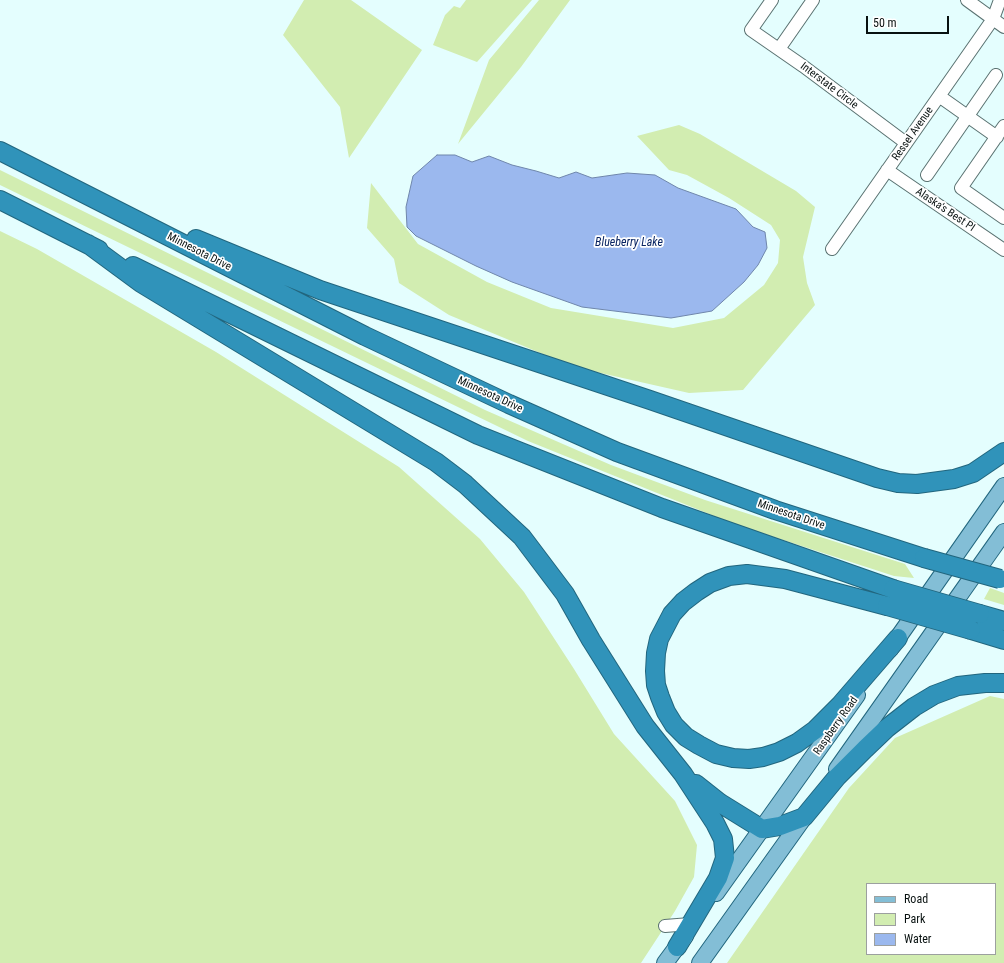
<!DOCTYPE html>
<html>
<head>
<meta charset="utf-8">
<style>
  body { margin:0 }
  #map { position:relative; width:1004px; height:963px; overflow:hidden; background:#e4fefe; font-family:"Roboto Condensed",sans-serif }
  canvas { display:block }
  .legend { position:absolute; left:866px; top:883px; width:130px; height:72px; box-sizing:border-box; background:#fff; border:1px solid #9ca09f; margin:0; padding:5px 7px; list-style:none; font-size:12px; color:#081110 }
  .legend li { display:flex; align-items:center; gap:8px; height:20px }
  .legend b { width:20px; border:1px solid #9ca09f }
  .scale { position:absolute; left:866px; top:16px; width:83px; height:18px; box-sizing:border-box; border:2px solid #081110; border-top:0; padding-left:5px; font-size:12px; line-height:14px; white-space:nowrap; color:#081110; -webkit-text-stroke:3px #fff; paint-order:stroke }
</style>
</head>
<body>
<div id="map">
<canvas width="1004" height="963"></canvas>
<ul class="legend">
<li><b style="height:5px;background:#83bed6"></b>Road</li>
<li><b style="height:11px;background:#d2edb1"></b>Park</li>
<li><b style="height:11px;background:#9bb8ee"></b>Water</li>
</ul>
<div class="scale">50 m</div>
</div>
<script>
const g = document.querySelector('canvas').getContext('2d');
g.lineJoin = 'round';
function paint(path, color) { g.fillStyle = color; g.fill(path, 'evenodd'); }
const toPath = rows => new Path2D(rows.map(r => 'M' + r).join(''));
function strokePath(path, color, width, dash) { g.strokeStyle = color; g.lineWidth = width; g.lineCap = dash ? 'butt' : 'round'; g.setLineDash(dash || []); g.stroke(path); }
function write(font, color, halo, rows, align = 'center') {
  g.font = font + ' "Roboto Condensed",sans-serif'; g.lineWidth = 3.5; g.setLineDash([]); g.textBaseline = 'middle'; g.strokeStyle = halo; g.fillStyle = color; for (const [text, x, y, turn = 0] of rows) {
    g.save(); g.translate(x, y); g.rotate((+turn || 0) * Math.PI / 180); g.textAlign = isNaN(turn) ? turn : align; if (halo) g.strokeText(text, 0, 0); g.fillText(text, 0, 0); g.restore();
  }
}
paint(toPath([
  [304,0,351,0,422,50,349,158,340,107,283,35],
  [466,0,532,0,477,62,433,45,445,15,454,6,460,8],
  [539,0,570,0,521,67,458,144,489,60],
  [679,125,700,134,796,191,815,207,803,257,807,283,815,305,743,390,689,393,574,367,449,315,399,283,394,259,367,228,371,183,418,244,487,282,551,308,673,328,724,318,764,285,778,263,780,240,771,225,729,198,687,175,669,170,637,136],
  [0,170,485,410,611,465,705,500,905,564,914,578,894,576,734,524,528,441,0,185],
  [0,231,37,249,216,352,399,467,480,539,524,592,574,669,614,734,675,801,697,845,694,877,675,911,641,963,0,963],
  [990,588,1004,593,1004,605,984,599],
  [990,696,1004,699,1004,963,727,963,849,788,895,738],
  [867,884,995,884,995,954,867,954]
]), '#d2edb1');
const water = toPath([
  [437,155,455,155,472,162,489,156,512,165,536,171,559,178,576,172,592,178,627,173,655,175,678,188,736,209,753,227,765,232,767,248,758,265,744,282,712,311,671,318,582,307,512,282,476,266,416,236,407,227,406,207,413,176,437,155]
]);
paint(water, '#9bb8ee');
strokePath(water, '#6f86ab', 1);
const minor = toPath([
  [772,0,751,30,803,66,906,143],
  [967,0,1004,27],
  [779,49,813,0],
  [939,96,997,137],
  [1004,126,961,188,1004,218],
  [887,170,1004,250],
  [927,175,996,75],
  [832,249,993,19,1000,0],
  [665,926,690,924]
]);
const major = toPath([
  [890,649,1004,486],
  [837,769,1004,532],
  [716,893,857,695],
  [665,963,685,936],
  [700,963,807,813]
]);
const highway = toPath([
  [0,151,365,336,509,404,617,452,775,510,924,558],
  [0,200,99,250],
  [196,239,320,290,650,400,877,478,898,483,917,484,954,479,973,473,1004,452],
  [88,244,141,283,436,462,465,484,522,537,565,594,591,640,645,726,683,774,715,823,723,839,725,858,718,878,677,947],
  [133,266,478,435,662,508,893,589],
  [887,606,785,579,747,574,729,576,710,583,696,592,683,602,672,614,659,639,656,653,655,671,656,685,660,697,666,712,674,725,686,737,699,745,716,754,733,758,749,759,763,757,779,752,797,743,815,730,841,704,898,638],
  [980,614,1004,621],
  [971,630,1004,640],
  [696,784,720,803,762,829,780,826,804,817,837,777,865,749,887,728,914,707,934,695,958,686,985,683,1004,683]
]);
strokePath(minor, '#5a7271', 14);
strokePath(major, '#22667e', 18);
strokePath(highway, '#22667e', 20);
strokePath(minor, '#fff', 12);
strokePath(major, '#83bed6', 16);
strokePath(highway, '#3093ba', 18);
const highwayBridge = toPath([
  [924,558,1000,579],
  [893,589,980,614],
  [887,606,971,630]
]);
strokePath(highwayBridge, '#22667e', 20, []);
strokePath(highwayBridge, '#3093ba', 18);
write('11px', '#081110', '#fff', [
  ["Interstate Circle",829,86,37],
  ["Ressel Avenue",913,134,-55],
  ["Alaska's Best PI",945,210,34],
  ["Minnesota Drive",199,252,27],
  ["Minnesota Drive",490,395,25],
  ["Minnesota Drive",791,515,19],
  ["Raspberry Road",836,726,-55]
]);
write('italic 12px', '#082462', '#fff', [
  ["Blueberry Lake",629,243]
]);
</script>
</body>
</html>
